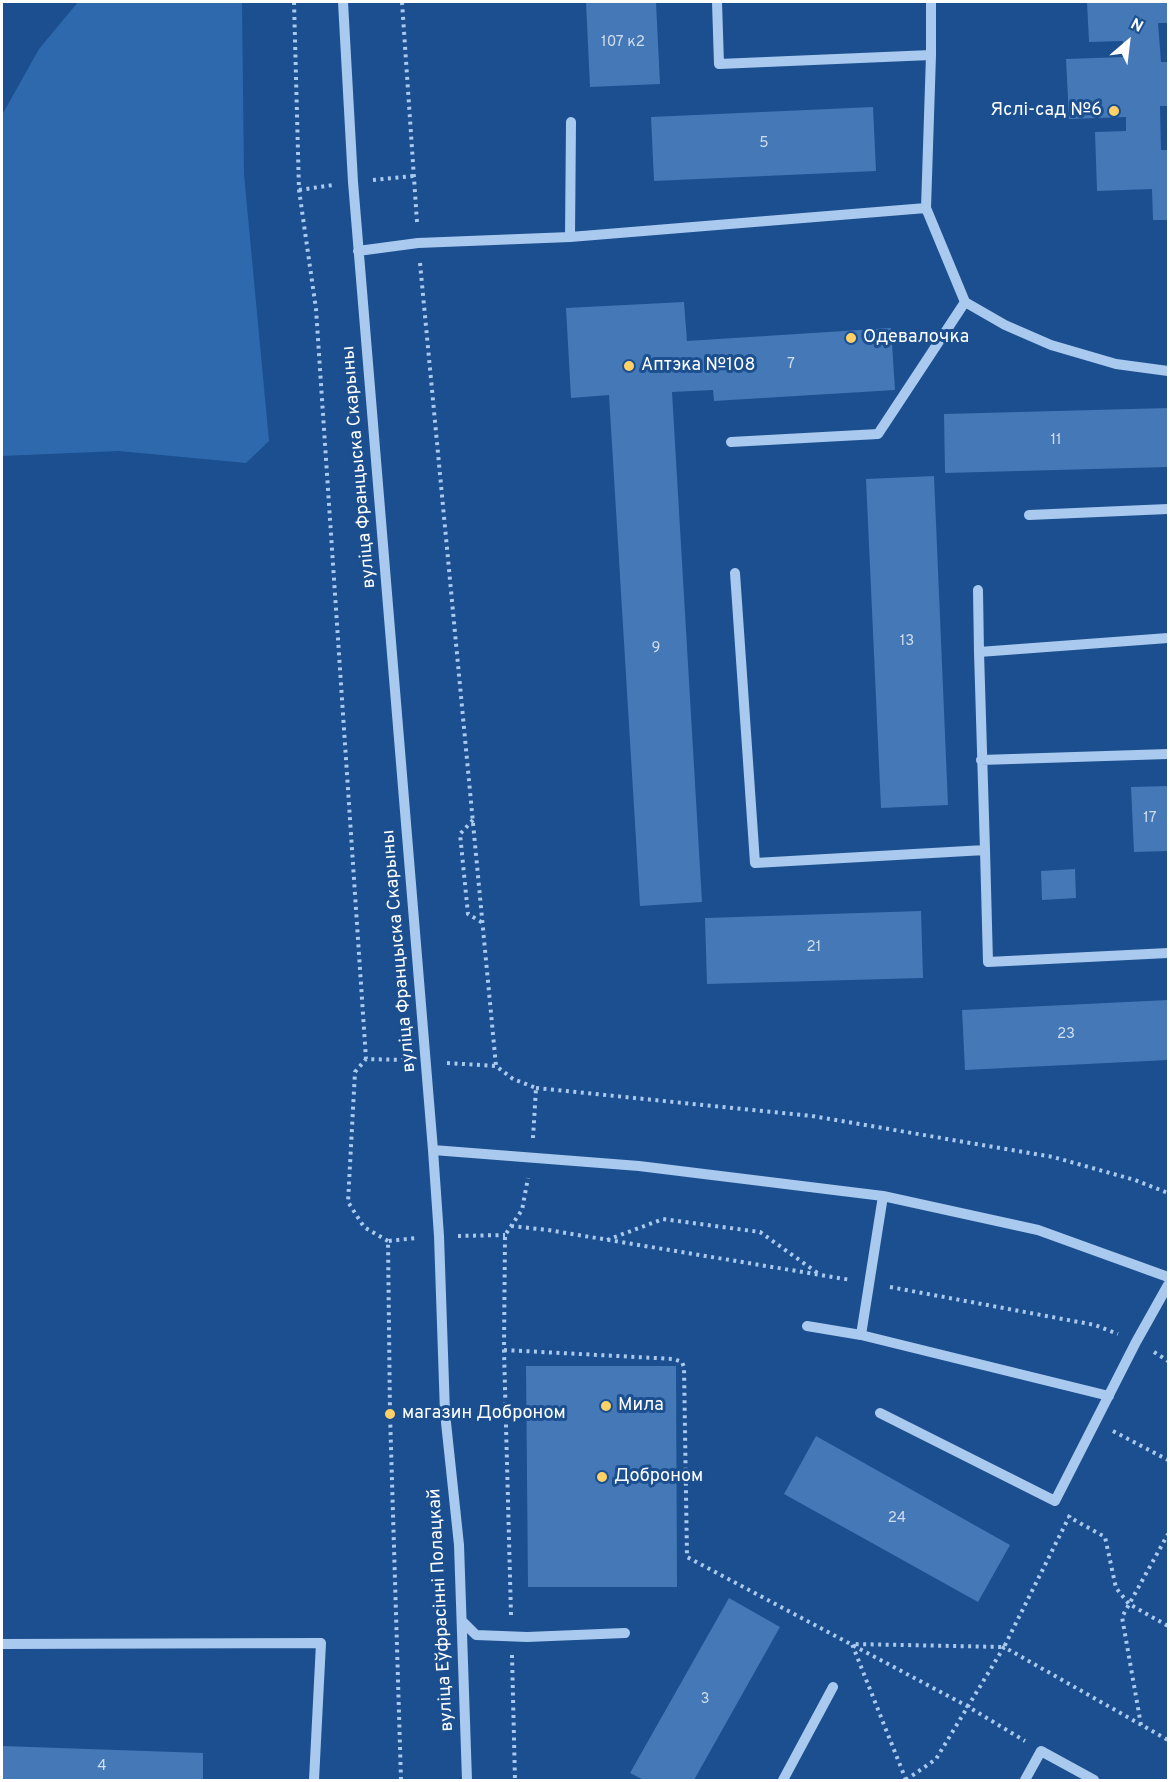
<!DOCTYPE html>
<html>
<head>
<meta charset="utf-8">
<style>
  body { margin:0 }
  #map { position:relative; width:1170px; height:1782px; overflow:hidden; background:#1b4f8f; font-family:Overpass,sans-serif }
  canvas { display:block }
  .frame { position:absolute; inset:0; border:3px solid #fff; pointer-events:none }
  .north { position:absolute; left:1098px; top:12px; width:60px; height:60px; -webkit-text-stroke:4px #1b4f8f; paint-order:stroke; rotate:28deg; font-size:16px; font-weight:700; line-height:24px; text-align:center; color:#fff }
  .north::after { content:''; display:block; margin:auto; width:21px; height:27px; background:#fff; clip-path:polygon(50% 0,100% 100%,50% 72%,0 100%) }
</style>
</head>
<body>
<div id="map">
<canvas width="1170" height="1782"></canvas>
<div class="frame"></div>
<div class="north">N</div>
</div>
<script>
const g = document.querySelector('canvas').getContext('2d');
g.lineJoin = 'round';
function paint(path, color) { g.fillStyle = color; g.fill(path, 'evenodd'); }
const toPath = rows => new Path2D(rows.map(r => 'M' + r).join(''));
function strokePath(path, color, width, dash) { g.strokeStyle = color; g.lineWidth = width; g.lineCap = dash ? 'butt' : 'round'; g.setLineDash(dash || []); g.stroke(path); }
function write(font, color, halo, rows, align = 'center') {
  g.font = font + ' Overpass,sans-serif'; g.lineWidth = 6; g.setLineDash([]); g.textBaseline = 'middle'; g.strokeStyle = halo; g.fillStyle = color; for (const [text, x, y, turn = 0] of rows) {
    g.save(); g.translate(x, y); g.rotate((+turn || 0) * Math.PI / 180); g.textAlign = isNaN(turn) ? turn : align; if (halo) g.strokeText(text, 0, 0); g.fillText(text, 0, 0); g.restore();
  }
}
paint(toPath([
  [78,2,242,2,244,174,269,441,246,463,119,451,2,456,2,115,39,49]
]), '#2e69ad');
paint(toPath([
  [586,2,656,2,660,84,590,87],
  [1087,2,1168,2,1168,23,1158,23,1161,62,1168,62,1168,106,1160,106,1161,150,1168,150,1168,220,1153,220,1152,189,1097,191,1095,132,1126,131,1126,117,1069,119,1066,59,1124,57,1123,41,1089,42],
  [873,107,876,171,654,181,651,117],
  [684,302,687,341,891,328,895,390,714,401,713,390,672,392,702,902,640,906,609,395,571,398,566,308],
  [1168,408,1168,467,945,473,944,414],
  [934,476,948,805,881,808,866,479],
  [1168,786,1168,851,1134,852,1131,787],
  [1075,869,1076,898,1042,900,1041,871],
  [921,911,923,978,707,984,705,918],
  [1168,1000,1168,1060,965,1070,962,1010],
  [526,1366,676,1366,677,1587,528,1587],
  [816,1436,1010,1545,978,1602,784,1494],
  [729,1598,780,1627,694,1780,644,1780,630,1773],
  [2,1746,203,1753,203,1780,2,1780]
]), '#4478b7');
strokePath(toPath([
  [294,2,299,190,316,309,366,1059],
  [402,2,417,222],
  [373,180,414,176],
  [299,190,333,185],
  [420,263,496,1066],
  [473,820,460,834,468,914,483,923],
  [447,1063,496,1066,513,1079,536,1088,533,1138],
  [536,1088,812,1116,1053,1157,1135,1180,1168,1193],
  [511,1226,548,1230,851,1280],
  [458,1236,505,1235],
  [607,1240,663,1219,760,1232,819,1274],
  [388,1241,364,1227,348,1202,355,1072,366,1059,406,1060],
  [890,1287,1095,1325,1118,1334],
  [504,1350,674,1359,682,1362,684,1367,687,1557,967,1706,1025,1741],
  [1154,1352,1168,1361],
  [1113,1431,1168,1460],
  [1070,1515,1069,1517,1105,1537,1116,1588,1129,1604,1168,1626],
  [511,1615,504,1350,505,1235,522,1210,528,1178],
  [512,1655,515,1780],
  [1141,1725,1122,1617,1168,1534],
  [401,1780,390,1414,388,1241,417,1238],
  [906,1780,852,1644,1004,1647,1068,1519],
  [906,1780,936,1759,1004,1647,1168,1740]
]), '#a9c9ee', 4, [3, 4.5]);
strokePath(toPath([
  [343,2,353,182,433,1150,439,1236,445,1413,459,1545,467,1780],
  [717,2,719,64,931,55],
  [931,2,931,55,926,208,965,302,1005,325,1051,345,1116,364,1168,371],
  [570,237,571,122],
  [358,251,418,243,570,237,926,208],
  [731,442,878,434,965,302],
  [1029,515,1168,509],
  [735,573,755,863,985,850,988,962,1168,953],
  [978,590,979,652],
  [981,760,1168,754],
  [985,850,979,652,1168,638],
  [433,1150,639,1166,883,1196,1038,1230,1168,1277],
  [807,1326,861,1335,1109,1396],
  [861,1335,883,1196],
  [880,1413,1055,1501,1136,1342,1168,1285],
  [462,1621,476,1635,527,1637,625,1633],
  [2,1644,321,1643,314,1780],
  [783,1780,833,1687],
  [1025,1780,1041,1751,1094,1780]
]), '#a9c9ee', 10);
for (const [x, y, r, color] of [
  [1114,111,6,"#ffd166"],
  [851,338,6,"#ffd166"],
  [629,366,6,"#ffd166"],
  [606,1406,6,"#ffd166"],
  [390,1414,6,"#ffd166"],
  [602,1477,6,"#ffd166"]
]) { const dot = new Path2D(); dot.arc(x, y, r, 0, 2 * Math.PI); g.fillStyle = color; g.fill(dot); strokePath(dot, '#1b4f8f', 2); }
write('15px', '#d0dded', null, [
  ["107 к2",623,43],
  ["5",764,144],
  ["7",791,365],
  ["11",1056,441],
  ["13",907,642],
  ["9",656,649],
  ["17",1150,819],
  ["21",814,948],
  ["23",1066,1035],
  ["24",897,1519],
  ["3",705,1700],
  ["4",102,1767]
]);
write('18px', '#fff', '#1b4f8f', [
  ["Яслі-сад №6",1102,111,"right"],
  ["Одевалочка",863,338],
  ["Аптэка №108",641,366],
  ["Мила",618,1406],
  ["магазин Доброном",402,1414],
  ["Доброном",614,1477]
], 'left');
write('18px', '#fff', '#1b4f8f', [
  ["вуліца Францыска Скарыны",360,467,-95],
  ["вуліца Францыска Скарыны",400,951,-95],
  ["вуліца Еўфрасінні Полацкай",442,1610,-93]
]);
</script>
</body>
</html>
